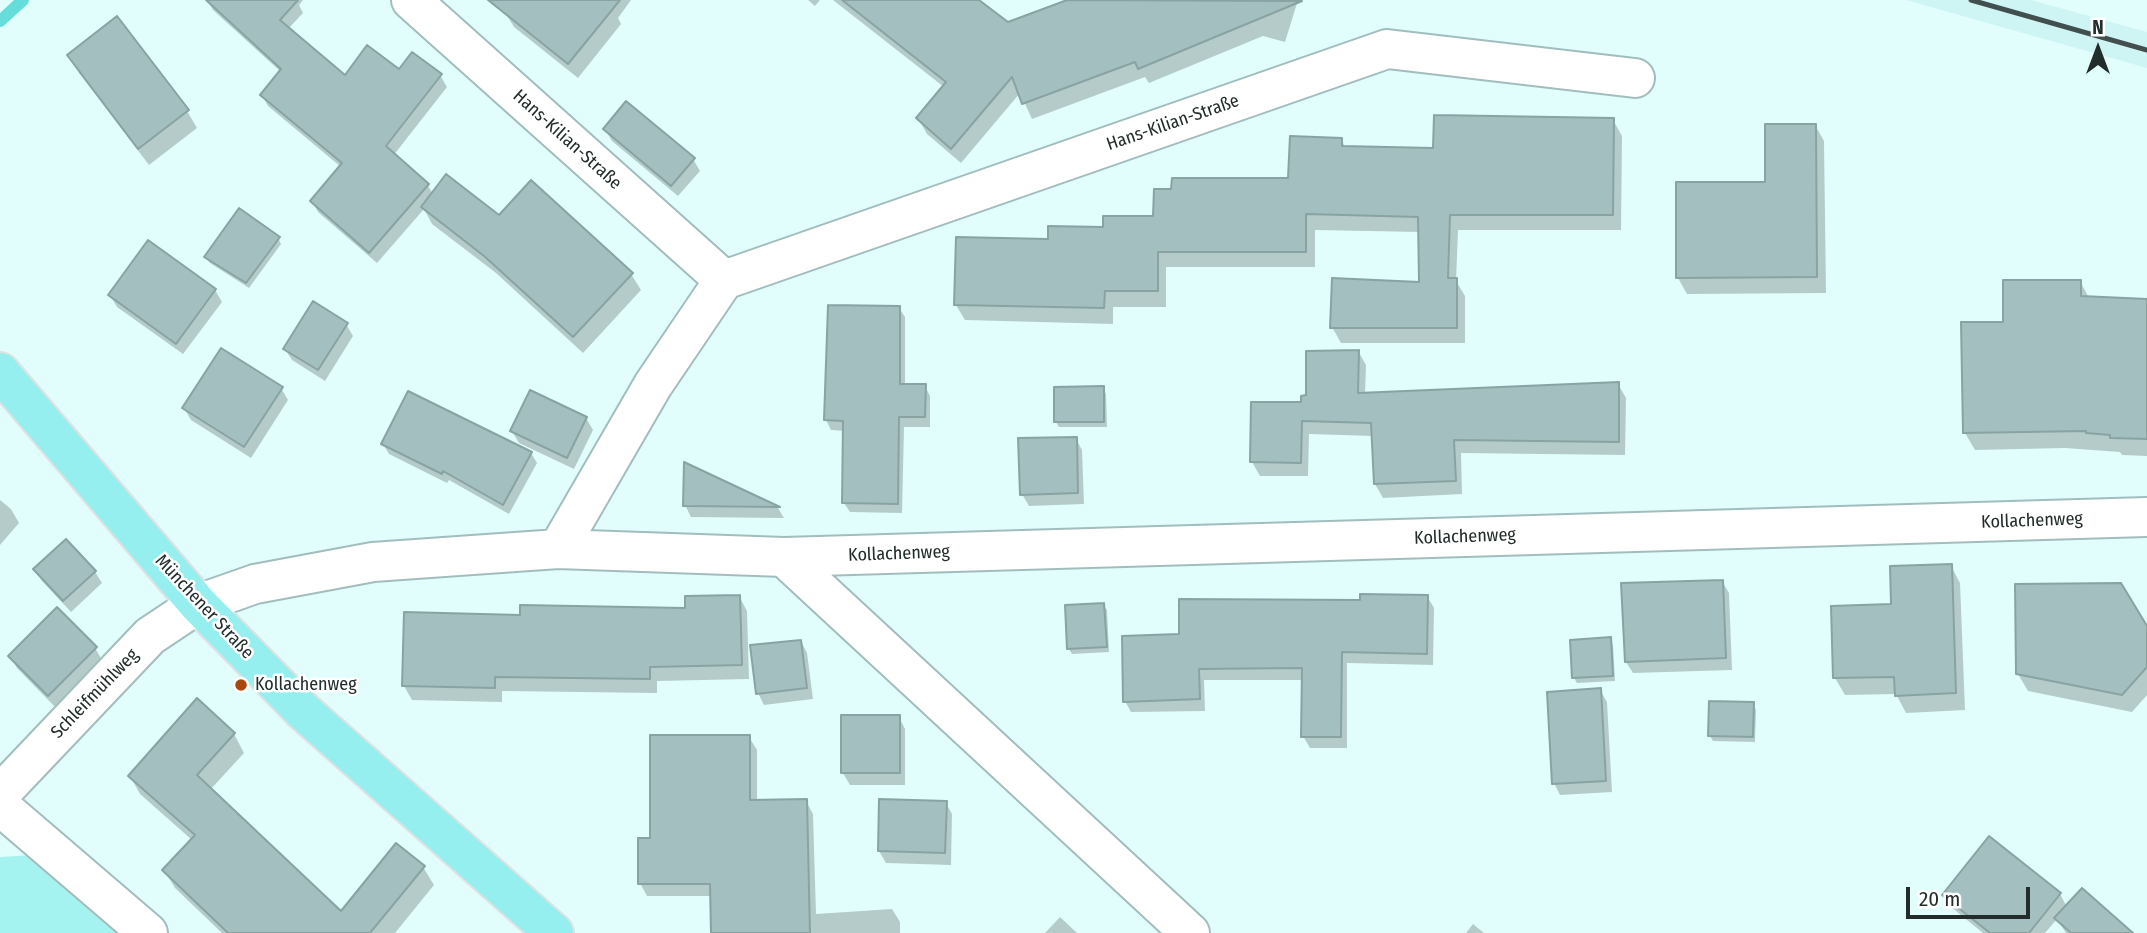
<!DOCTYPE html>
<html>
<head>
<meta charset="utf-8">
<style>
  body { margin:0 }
  #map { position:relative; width:2147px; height:933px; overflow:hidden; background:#e1fefd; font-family:"Fira Sans Condensed",sans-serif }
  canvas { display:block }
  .north { position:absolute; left:2063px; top:14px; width:70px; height:70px; -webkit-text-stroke:5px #fff; paint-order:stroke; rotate:0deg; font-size:19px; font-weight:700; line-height:28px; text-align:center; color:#212c2b }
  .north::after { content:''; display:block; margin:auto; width:24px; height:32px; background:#212c2b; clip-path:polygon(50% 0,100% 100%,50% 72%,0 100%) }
  .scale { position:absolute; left:1906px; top:887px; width:124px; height:32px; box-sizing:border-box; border:4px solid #212c2b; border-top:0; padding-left:9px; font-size:21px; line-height:24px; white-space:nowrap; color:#212c2b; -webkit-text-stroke:5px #fff; paint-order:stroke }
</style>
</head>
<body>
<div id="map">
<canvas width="2147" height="933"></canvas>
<div class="north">N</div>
<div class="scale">20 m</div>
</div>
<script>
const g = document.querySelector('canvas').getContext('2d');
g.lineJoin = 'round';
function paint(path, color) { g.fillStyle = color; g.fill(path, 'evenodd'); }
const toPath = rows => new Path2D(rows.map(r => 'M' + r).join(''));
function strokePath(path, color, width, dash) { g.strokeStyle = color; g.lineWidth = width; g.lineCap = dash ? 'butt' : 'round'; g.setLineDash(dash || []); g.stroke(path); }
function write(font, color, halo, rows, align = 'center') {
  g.font = font + ' "Fira Sans Condensed",sans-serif'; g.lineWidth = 5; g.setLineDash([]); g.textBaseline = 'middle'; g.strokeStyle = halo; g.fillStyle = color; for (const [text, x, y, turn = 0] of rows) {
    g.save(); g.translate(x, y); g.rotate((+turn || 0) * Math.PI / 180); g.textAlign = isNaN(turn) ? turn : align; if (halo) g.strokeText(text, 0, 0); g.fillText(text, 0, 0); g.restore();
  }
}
paint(toPath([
  [1906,0,2031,0,2147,32,2147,68]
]), '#cef5f4');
paint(toPath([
  [33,855,121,933,0,933,0,857]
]), '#a5f3f1');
paint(toPath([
  [207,0,303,0,299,5,303,13,288,29,345,77,399,72,440,75,447,87,393,156,428,186,433,194,500,218,631,274,641,290,583,353,496,273,432,224,424,209,377,263,318,212,312,201,341,167,268,106,262,95,281,72,213,10],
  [515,0,631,0,618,18,621,24,578,78,514,27,505,12],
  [808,0,820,0,815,6],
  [833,0,976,0,1008,24,1072,0,1298,0,1285,42,1263,36,1149,83,1145,77,1032,119,1020,93,961,163,927,134,918,118,944,87],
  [69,56,187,111,197,128,149,165,79,73],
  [1613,120,1622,136,1621,230,1458,230,1456,281,1465,296,1465,343,1341,343,1332,327,1421,284,1420,232,1315,230,1315,267,1166,267,1166,307,1113,307,1113,324,965,320,956,305,1050,241,1155,218,1289,179,1341,140,1345,146,1435,150],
  [1815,125,1824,141,1826,293,1687,294,1678,278,1766,184],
  [605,129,693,159,700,171,678,196,612,141],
  [278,238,281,244,249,288,210,263,206,258],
  [2080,281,2089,298,2147,301,2147,456,2122,455,2120,452,2065,448,1975,450,1965,433,2004,323],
  [215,290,222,302,183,354,117,307,110,295],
  [899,308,905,317,905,386,925,386,930,396,930,427,904,427,902,513,850,512,844,503,845,431,831,430,826,420],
  [346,324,353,336,325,381,292,360,285,349],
  [1358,351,1366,365,1365,395,1618,384,1626,398,1625,455,1461,453,1462,494,1383,498,1375,484,1373,436,1309,434,1308,476,1260,476,1252,462,1308,397],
  [281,388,288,400,251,458,191,420,184,408],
  [1103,388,1106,394,1107,427,1059,427,1056,422],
  [586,418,593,430,574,469,519,443,512,431],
  [1076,439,1082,450,1084,504,1029,506,1022,494],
  [383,444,531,453,537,463,509,514,449,480,447,483,389,454],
  [685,465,778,508,784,518,691,517,685,505],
  [0,500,11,509,19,523,0,545],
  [1951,566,1960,583,1965,710,1906,713,1896,694,1845,695,1835,678,1893,606],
  [35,570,95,572,102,583,71,612,42,581],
  [1722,581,1729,593,1732,670,1633,673,1626,662],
  [739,596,747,611,749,679,657,681,657,693,502,691,502,702,412,700,404,686,522,616,687,609],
  [1427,596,1434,608,1433,665,1347,663,1347,748,1310,748,1303,736,1304,680,1204,680,1205,711,1131,712,1125,701,1180,636,1362,601],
  [1103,605,1107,610,1109,652,1072,654,1069,649],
  [2147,629,2147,695,2132,712,2028,691,2018,674],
  [1610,639,1613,645,1615,681,1577,683,1574,678],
  [801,641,807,653,813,699,764,705,758,693],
  [95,648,102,660,55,707,17,668,10,656],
  [1600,690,1607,702,1612,792,1560,795,1554,783],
  [198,701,234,734,244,753,210,790,341,914,423,867,434,885,395,933,222,933,175,888,164,870,192,840,140,794,130,776],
  [1753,704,1756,710,1755,742,1713,741,1710,736],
  [899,717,905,729,905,785,850,785,843,773],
  [749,737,757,750,757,802,806,801,813,814,816,914,892,909,900,922,900,933,713,933,712,896,647,896,640,883,652,840],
  [946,803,952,814,951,865,886,863,879,851],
  [2060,894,2067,907,2122,933,2066,933,2057,919,2045,933,1983,933,1951,907,1944,895],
  [1060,917,1077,933,1045,933],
  [1473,924,1484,933,1466,933]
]), '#0003');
strokePath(toPath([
  [0,21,23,0]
]), '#64dddb', 12);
const building = toPath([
  [206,0,298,0,280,20,345,75,367,45,399,69,412,52,442,74,386,146,429,184,369,253,310,201,342,163,260,95,281,69,206,0],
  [488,0,620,0,568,64,488,0],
  [842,0,979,0,1008,22,1067,0,1302,1,1138,69,1135,62,1022,104,1012,77,951,149,916,118,946,82,842,0],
  [117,16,189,110,138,149,67,55,117,16],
  [626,101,695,158,671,186,603,129,626,101],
  [1434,115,1614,118,1613,215,1450,215,1448,278,1457,278,1457,328,1330,328,1332,278,1419,282,1418,217,1306,214,1306,252,1158,252,1158,291,1105,291,1104,308,954,305,956,237,1048,239,1048,226,1103,227,1103,216,1153,216,1154,189,1171,189,1172,178,1288,178,1290,136,1342,138,1342,146,1433,148,1434,115],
  [1765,124,1816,124,1817,277,1676,278,1676,182,1765,182,1765,124],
  [446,174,499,215,531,180,633,273,573,337,484,256,421,207,446,174],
  [239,208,280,237,246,283,204,257,239,208],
  [148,240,216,289,176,344,108,295,148,240],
  [2003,280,2081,280,2081,296,2147,299,2147,439,2110,438,2110,435,2086,433,2086,431,1963,433,1961,322,2003,322,2003,280],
  [313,301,348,323,318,370,283,349,313,301],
  [828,305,900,306,900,384,926,384,925,417,899,417,898,504,842,503,843,421,824,420,828,305],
  [221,348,283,387,244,447,182,408,221,348],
  [1359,350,1358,393,1619,382,1619,442,1454,440,1456,481,1374,484,1371,423,1302,421,1301,463,1250,462,1251,402,1301,402,1301,396,1306,395,1306,351,1359,350],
  [1104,386,1104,422,1054,422,1054,387,1104,386],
  [530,390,587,417,567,458,510,431,530,390],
  [408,391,532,452,503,505,443,471,442,474,381,444,408,391],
  [1077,437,1078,493,1020,495,1018,438,1077,437],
  [684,462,780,507,683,506,684,462],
  [66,539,96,571,63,601,33,569,66,539],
  [1952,564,1956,693,1895,696,1894,677,1833,678,1831,606,1891,604,1890,566,1952,564],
  [1723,580,1726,658,1625,662,1621,583,1723,580],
  [2121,583,2147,626,2147,667,2122,695,2016,674,2015,584,2121,583],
  [1360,594,1428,595,1427,654,1342,652,1341,737,1301,737,1302,668,1199,669,1200,699,1123,702,1122,636,1179,634,1179,599,1360,600,1360,594],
  [740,595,742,665,650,667,650,679,495,677,495,688,402,686,404,612,520,615,520,605,685,608,685,596,740,595],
  [1104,603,1107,647,1067,649,1065,605,1104,603],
  [57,607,97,647,48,696,8,656,57,607],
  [1611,637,1613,676,1572,678,1570,640,1611,637],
  [801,640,807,688,756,694,750,645,801,640],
  [1601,688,1606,781,1552,784,1547,692,1601,688],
  [197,698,235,733,197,775,341,911,396,843,425,866,370,933,228,933,162,870,195,835,128,776,197,698],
  [1709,701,1754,702,1753,737,1708,736,1709,701],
  [841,715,900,715,900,773,841,773,841,715],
  [650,735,750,735,750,800,807,799,810,933,711,933,710,884,638,884,638,838,650,838,650,735],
  [879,799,947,801,945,853,878,851,879,799],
  [1989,836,2061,893,2029,933,1990,933,1942,895,1989,836],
  [2082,888,2133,933,2071,933,2054,918,2082,888]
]);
paint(building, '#a4bfbf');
strokePath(building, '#88a3a2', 2);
const minor = toPath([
  [411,0,724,280],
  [558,549,653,385,724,280,1387,49,1635,78],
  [784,557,1190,933],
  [0,794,150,636,198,604,255,584,373,562,558,549,784,557,2147,517],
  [0,806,148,933]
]);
const major = toPath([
  [0,372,198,604,261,668,303,711,554,933]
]);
strokePath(minor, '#a2bdbd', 42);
strokePath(major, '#e0e1e1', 42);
strokePath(minor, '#fff', 38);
strokePath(major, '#96efef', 38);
strokePath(toPath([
  [1971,0,2147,50]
]), '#414f4e', 5);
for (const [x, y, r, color] of [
  [241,685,7,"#aa470d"]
]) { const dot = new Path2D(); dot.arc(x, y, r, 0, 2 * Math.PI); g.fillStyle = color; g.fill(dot); strokePath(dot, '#fff', 2.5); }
write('18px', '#212c2b', '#fff', [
  ["Hans-Kilian-Straße",1173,123,-19],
  ["Hans-Kilian-Straße",567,140,42],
  ["Kollachenweg",2032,521,-2],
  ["Kollachenweg",1465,537,-2],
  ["Kollachenweg",899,554,-2],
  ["Münchener Straße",204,607,47],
  ["Schleifmühlweg",95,694,-46]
]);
write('18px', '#212c2b', '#fff', [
  ["Kollachenweg",255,685]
], 'left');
</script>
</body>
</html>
